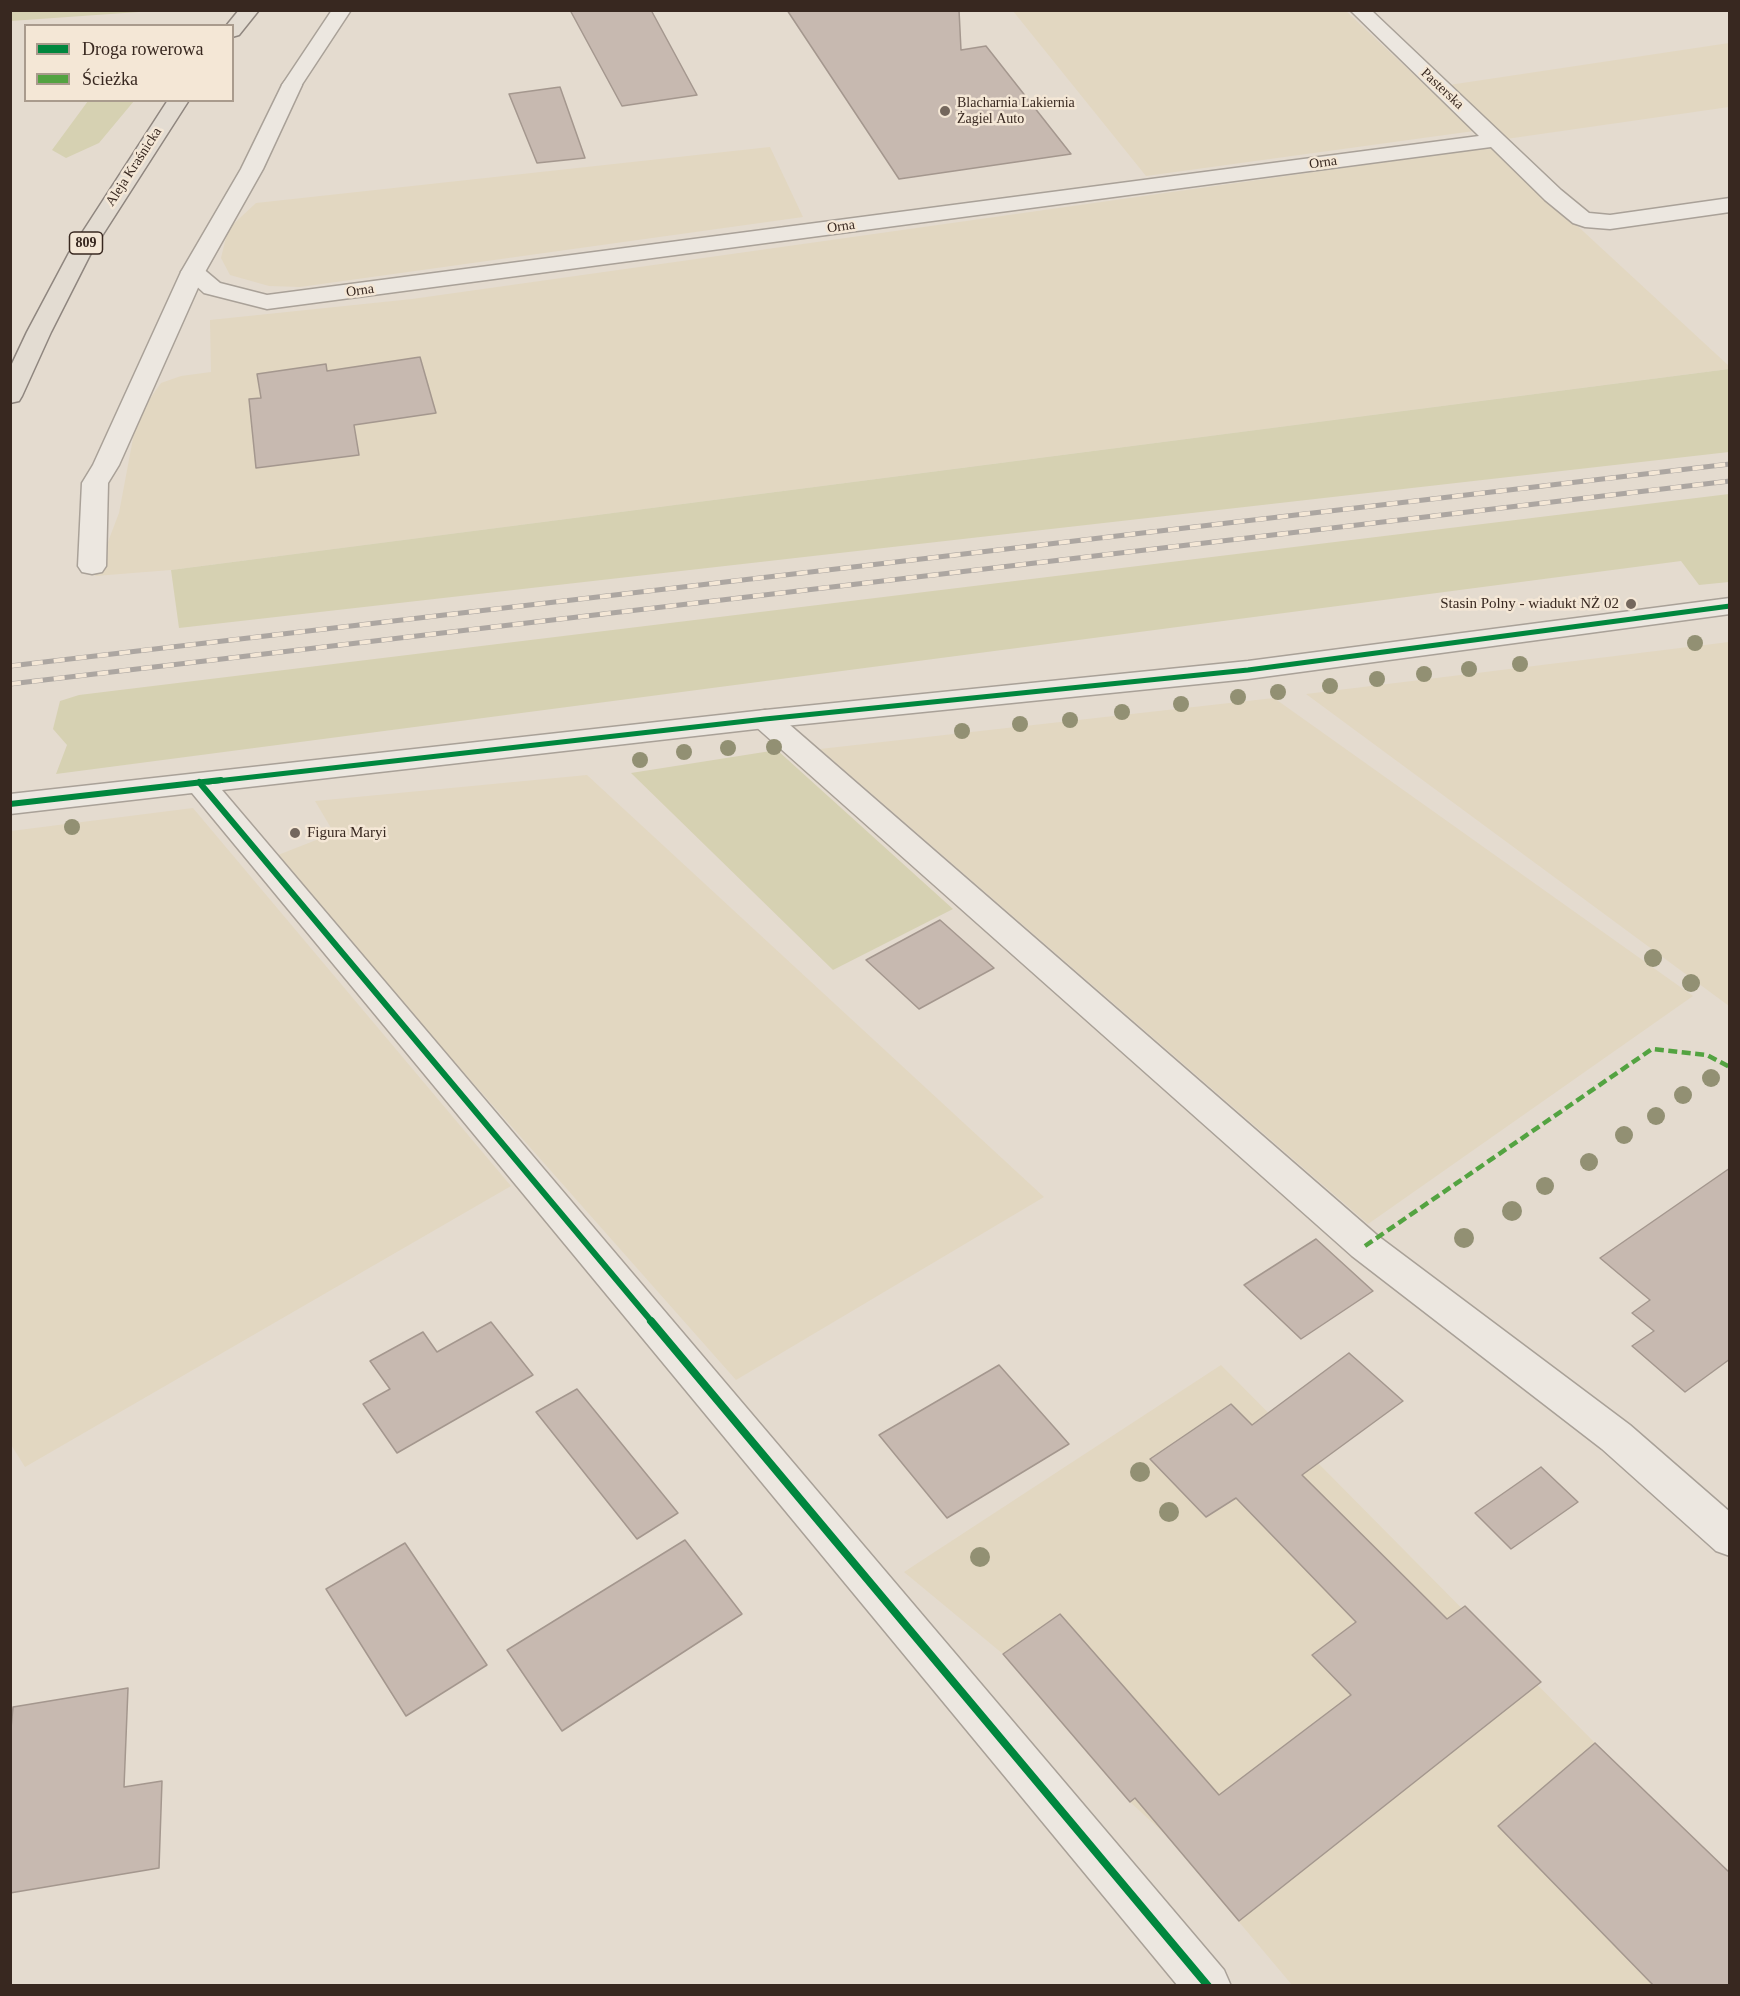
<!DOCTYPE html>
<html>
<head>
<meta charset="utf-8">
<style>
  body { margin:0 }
  #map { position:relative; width:1740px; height:1996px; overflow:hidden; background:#e4dbcf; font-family:Georgia,serif }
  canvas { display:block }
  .frame { position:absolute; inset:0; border:12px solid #382820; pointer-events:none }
  .legend { position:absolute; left:24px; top:24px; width:210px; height:78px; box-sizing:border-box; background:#f4e7d6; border:2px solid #a99b8d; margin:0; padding:8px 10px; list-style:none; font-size:18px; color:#382820 }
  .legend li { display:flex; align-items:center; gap:12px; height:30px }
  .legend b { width:30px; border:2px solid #a99b8d }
</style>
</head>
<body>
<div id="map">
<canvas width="1740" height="1996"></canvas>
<div class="frame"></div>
<ul class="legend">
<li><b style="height:8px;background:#00873e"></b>Droga rowerowa</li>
<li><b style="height:8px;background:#53a341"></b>Ścieżka</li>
</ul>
</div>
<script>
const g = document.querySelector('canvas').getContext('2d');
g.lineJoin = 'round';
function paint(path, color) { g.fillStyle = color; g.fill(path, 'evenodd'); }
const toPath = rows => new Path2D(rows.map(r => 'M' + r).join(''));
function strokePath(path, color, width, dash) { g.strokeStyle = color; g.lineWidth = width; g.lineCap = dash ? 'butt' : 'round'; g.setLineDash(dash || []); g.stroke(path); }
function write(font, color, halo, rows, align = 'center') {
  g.font = font + ' Georgia,serif'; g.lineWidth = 5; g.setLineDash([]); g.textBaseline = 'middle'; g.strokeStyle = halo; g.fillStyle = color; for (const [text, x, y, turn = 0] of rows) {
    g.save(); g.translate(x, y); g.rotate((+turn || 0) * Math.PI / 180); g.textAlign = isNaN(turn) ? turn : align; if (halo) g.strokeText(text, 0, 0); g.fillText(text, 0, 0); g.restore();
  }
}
paint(toPath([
  [1013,11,1346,11,1474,131,1146,176],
  [1729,43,1729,107,1506,139,1449,85],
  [770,147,803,217,300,287,269,286,230,275,221,258,228,229,256,203],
  [1492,147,1729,366,1729,369,171,570,95,576,119,513,137,417,161,383,181,376,211,372,210,320,412,299],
  [1729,642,1729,1006,1306,694],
  [1274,698,1693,996,1368,1224,820,749],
  [587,775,1044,1197,736,1380,273,857,334,833,315,801],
  [193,808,511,1186,25,1467,10,1443,11,831],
  [1221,1365,1595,1743,1498,1826,1654,1985,1292,1985,1166,1835,1130,1802,1003,1654,904,1572]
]), '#e2d7c1');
paint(toPath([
  [11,10,153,10,153,11,11,21],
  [88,101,134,101,99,143,66,158,52,150],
  [1729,369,1729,452,179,628,171,570],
  [1729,494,1729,582,1699,585,1681,561,56,774,67,745,53,729,60,701,79,695],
  [777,750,953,909,833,970,631,773]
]), '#d6d1b2');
const building = toPath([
  [570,10,651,10,697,95,622,106,570,10],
  [787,10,959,10,961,50,986,46,1071,154,899,179,787,10],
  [560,87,585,158,537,163,509,94,560,87],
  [420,357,436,413,354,425,359,455,256,468,249,399,261,398,257,374,326,364,327,371,420,357],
  [940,920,994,968,919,1009,866,960,940,920],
  [1730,1168,1730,1359,1685,1392,1632,1346,1654,1331,1632,1313,1650,1300,1600,1258,1730,1168],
  [1316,1239,1373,1291,1301,1339,1244,1285,1316,1239],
  [491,1322,533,1375,397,1453,363,1404,390,1389,370,1361,423,1332,437,1352,491,1322],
  [1349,1353,1403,1401,1302,1475,1447,1619,1465,1606,1541,1682,1239,1921,1135,1798,1130,1802,1003,1654,1060,1614,1219,1795,1351,1695,1312,1655,1356,1622,1236,1498,1206,1517,1150,1459,1231,1404,1252,1425,1349,1353],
  [999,1365,1069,1444,947,1518,879,1435,999,1365],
  [577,1389,678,1513,637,1539,536,1412,577,1389],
  [1541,1467,1578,1502,1511,1549,1475,1513,1541,1467],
  [685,1540,742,1614,562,1731,507,1650,685,1540],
  [405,1543,487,1665,406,1716,326,1589,405,1543],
  [128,1688,124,1787,162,1781,159,1868,10,1893,10,1739,13,1707,128,1688],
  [1595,1743,1730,1873,1730,1986,1654,1986,1498,1826,1595,1743]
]);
paint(building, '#c7b9b0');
strokePath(building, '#a4978e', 1.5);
const lane = toPath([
  [292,79,299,81,302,85,263,169,205,272,119,465,108,483,106,566,102,572,92,574,82,572,78,566,82,483,93,465,181,272,241,169,282,85,285,81,292,79],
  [765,710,775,712,1378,1236,1630,1425,1730,1512,1730,1556,1716,1551,1602,1449,1352,1256,755,726,750,719,755,712,765,710]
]);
const street = toPath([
  [332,10,351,10,299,89,285,89,282,85,332,10],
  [1350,10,1371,10,1561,190,1589,213,1610,215,1730,198,1730,212,1610,229,1585,227,1573,223,1545,200,1491,147,267,309,204,293,181,272,185,267,193,265,201,267,220,283,267,295,1479,136,1350,10],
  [1730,598,1730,614,1248,679,765,728,222,790,1224,1970,1231,1986,1178,1986,192,793,10,814,10,794,765,710,1248,661,1730,598]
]);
const primary = toPath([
  [239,10,259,10,239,35,232,37,232,26,226,26,239,10],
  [168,100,189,100,91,253,51,332,22,396,19,401,10,403,10,368,27,332,69,253,168,100]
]);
strokePath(lane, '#a9a198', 3);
strokePath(street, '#a9a198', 3);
strokePath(primary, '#8f867f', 3);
paint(lane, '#ece7e0');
paint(street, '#ece7e0');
paint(primary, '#e3dcd2');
const rail = toPath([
  [10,666,1730,464],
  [10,684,1730,481]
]);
strokePath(rail, '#aca6a1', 5);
strokePath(rail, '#f4e7d6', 4, [11]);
strokePath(toPath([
  [1365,1246,1652,1049,1707,1055,1730,1067]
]), '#53a341', 4.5, [9, 4.5]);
strokePath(toPath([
  [208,782,765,719,1248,670,1730,606]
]), '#00873e', 5);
strokePath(toPath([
  [199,782,652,1322],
  [10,804,221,780]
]), '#00873e', 6);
strokePath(toPath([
  [651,1321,1208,1986]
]), '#00873e', 8);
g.fillStyle = '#929073';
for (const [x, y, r] of [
  [1695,643,8],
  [1520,664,8],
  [1469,669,8],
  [1424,674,8],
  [1377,679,8],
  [1330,686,8],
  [1278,692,8],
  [1238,697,8],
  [1181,704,8],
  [1122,712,8],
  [1070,720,8],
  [1020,724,8],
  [962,731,8],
  [774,747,8],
  [728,748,8],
  [684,752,8],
  [640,760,8],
  [72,827,8],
  [1653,958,9],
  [1691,983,9],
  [1711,1078,9],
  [1683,1095,9],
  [1656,1116,9],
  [1624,1135,9],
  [1589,1162,9],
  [1545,1186,9],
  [1512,1211,10],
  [1464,1238,10],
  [1140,1472,10],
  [1169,1512,10],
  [980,1557,10]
]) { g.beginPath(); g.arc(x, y, r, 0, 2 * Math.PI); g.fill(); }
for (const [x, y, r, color] of [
  [945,111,6,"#74675d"],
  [1631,604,6,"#74675d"],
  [295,833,6,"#74675d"]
]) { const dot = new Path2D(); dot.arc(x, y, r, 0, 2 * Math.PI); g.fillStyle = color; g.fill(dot); strokePath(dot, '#f4e7d6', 2); }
write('14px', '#382820', '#f4e7d6', [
  ["Pasterska",1442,89,43],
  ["Orna",1323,163,-8],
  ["Aleja Kraśnicka",134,167,-57],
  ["Orna",841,227,-8],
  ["Orna",360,291,-8]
]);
write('14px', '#382820', '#f4e7d6', [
  ["Blacharnia Lakiernia",957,103],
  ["Żagiel Auto",957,119]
], 'left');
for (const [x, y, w] of [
  [86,243,33]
]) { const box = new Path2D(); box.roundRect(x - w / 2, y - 11, w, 22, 4.5); g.fillStyle = '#f4e7d6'; g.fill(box); strokePath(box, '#382820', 1.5); }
write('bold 14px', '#382820', null, [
  ["809",86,243]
]);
write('15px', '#382820', '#f4e7d6', [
  ["Stasin Polny - wiadukt NŻ 02",1619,604],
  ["Figura Maryi",307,833,"left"]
], 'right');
</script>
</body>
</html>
